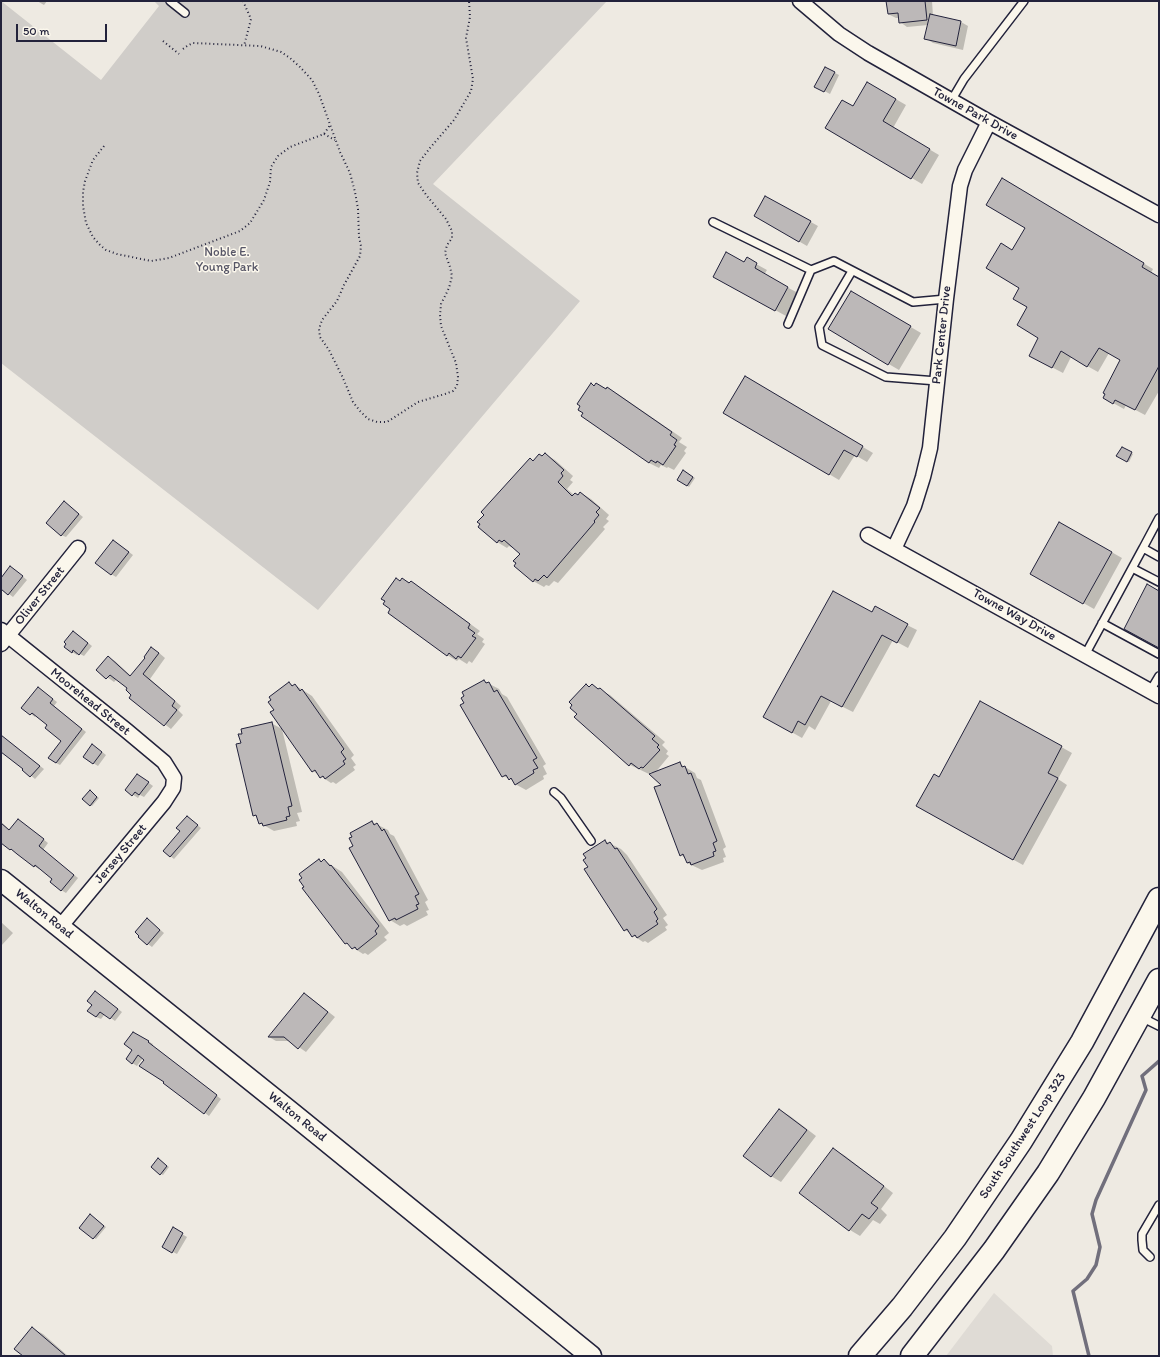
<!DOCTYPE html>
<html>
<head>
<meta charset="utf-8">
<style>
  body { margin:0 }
  #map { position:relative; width:1160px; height:1357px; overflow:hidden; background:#eeeae2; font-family:Itim,sans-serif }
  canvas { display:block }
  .frame { position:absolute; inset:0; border:2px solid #22223b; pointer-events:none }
  .scale { position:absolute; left:16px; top:24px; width:91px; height:18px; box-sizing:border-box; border:2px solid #22223b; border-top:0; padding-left:5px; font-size:12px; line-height:14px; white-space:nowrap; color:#22223b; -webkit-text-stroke:3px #fbf7ec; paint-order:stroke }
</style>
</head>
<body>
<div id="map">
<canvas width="1160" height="1357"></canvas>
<div class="frame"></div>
<div class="scale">50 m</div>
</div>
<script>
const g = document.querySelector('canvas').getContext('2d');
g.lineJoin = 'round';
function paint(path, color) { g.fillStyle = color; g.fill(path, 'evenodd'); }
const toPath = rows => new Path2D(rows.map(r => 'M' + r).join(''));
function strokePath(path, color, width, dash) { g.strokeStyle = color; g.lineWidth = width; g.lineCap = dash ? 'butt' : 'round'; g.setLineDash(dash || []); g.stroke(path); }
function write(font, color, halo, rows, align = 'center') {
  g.font = font + ' Itim,sans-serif'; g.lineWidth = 3; g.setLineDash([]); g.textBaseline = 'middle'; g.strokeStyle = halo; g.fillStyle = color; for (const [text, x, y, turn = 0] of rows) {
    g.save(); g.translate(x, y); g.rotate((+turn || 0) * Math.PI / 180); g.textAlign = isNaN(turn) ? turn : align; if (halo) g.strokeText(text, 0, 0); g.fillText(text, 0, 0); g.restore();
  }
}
paint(toPath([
  [994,1293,1052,1346,1053,1356,946,1356]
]), '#dfdbd5');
paint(toPath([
  [1,1,101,80,159,6,154,1,607,1,433,184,580,301,318,610,1,363]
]), '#d0cdc9');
paint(toPath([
  [37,1,47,1,44,5],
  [887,1,932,1,933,16,961,22,968,26,963,50,933,43,925,38,928,25,907,27,900,22,899,18,896,18,888,14],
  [825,68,839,75,830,94,815,86],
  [868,83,906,105,893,128,939,155,922,184,827,128,853,107],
  [1003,179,1153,269,1151,273,1159,278,1159,391,1145,415,1126,405,1124,409,1104,398,1122,360,1109,353,1098,372,1071,357,1063,373,1040,361,1039,337,1021,288,1013,251,1027,228],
  [766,197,818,226,807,246,755,216],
  [747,259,767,270,764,275,798,293,786,316,715,277,744,263],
  [851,292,921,333,899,370,829,329],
  [746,377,873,453,867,462,855,455,839,480,725,412],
  [595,387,618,394,682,438,679,442,687,447,684,451,686,453,674,470,668,467,667,468,661,465,659,468,649,463],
  [1122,448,1133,454,1129,462,1117,456],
  [545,454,555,460,573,476,570,480,573,482,567,489,574,495,578,496,581,493,591,499,609,515,606,519,609,521,603,527,605,529,558,583,554,581,549,586,546,585,544,587,533,581,521,554,513,547,513,548,509,546,507,548,497,542,530,459,534,461,543,457],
  [684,471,695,478,689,487,678,479],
  [64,502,83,517,66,537,61,535],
  [1060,523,1122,558,1094,609,1032,574],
  [118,544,133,555,116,577,111,574],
  [15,570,27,580,13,597,1,588,1,580],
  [403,579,421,588,480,631,477,634,484,639,482,642,485,644,472,663,469,661,467,664,459,659,457,661,447,655,401,582],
  [872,613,907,625,917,630,908,648,893,640,853,712,831,701,815,730,809,726,802,738,765,717],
  [78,635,92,646,84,656,78,653,77,655,72,652],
  [158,652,165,658,150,679,181,706,178,710,183,715,171,729,130,698,133,694,128,688,117,679,114,682,97,670,108,657,115,661,131,676],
  [484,681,499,689,502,694,507,697,546,764,543,766,547,774,543,776,544,779,526,790,515,784,514,781,503,776],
  [289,683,294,686,295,685,312,696,354,755,351,758,356,765,353,767,355,770,336,784,333,782,331,783,313,771,271,712,275,710],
  [586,685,590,687,592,685,610,695,665,742,662,745,668,751,666,754,669,756,654,774,651,772,649,774,630,765,578,714],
  [38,688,57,702,54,706,86,732,60,765,56,763,63,740,48,725,36,715,35,717,22,708],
  [981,702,1072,753,1058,779,1067,785,1023,865,927,812,940,778],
  [271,723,282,729,302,812,297,813,300,821,296,822,297,826,274,831,260,823,258,817,254,815,242,744],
  [1,736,44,769,35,779,1,750],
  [97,748,106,755,98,766,93,763],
  [680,764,695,773,697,778,701,780,726,847,723,849,726,857,723,858,724,862,702,870,687,863,685,858,681,855,662,785],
  [142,778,153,786,144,797,140,795,138,798,126,790],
  [92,793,99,798,92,806,90,805],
  [19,820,48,843,43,850,78,878,66,893,61,890,53,879,40,868,39,869,34,866,1,842,1,822,10,830],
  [191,820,201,828,174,859,170,856,181,831],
  [372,822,388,830,390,834,394,836,428,900,425,902,429,910,426,911,428,915,407,926,404,924,400,926,390,920,354,846],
  [605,841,621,849,627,855,667,915,663,918,668,925,665,927,667,930,648,943,645,941,643,942,625,930,589,867],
  [319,860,323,862,325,861,342,872,389,933,384,937,387,940,368,955,365,953,363,954,346,943,305,887],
  [148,919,164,933,152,947,148,944],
  [1,922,13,933,1,946],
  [96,992,122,1012,115,1021,105,1014,101,1019,96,1017,93,1005],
  [304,994,311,998,335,1017,306,1052,290,1041,276,1041,269,1037],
  [134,1033,153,1044,152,1046,221,1099,209,1116,152,1073,146,1059,143,1058,137,1066,132,1063],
  [780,1110,790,1116,816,1136,781,1182,771,1176],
  [834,1150,844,1155,893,1193,881,1209,887,1215,880,1224,873,1220,860,1236,850,1230,801,1193],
  [160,1160,169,1167,163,1175,161,1174],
  [92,1216,106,1227,96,1239,94,1238],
  [173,1229,187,1237,177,1254,163,1247],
  [32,1328,43,1334,68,1356,24,1356]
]), '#0003');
strokePath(toPath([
  [1089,1356,1073,1291,1087,1279,1096,1265,1100,1247,1092,1214,1096,1200,1146,1090,1142,1076,1159,1061]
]), '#716f7c', 3.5);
const building = toPath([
  [886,1,925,1,927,20,899,23,898,13,888,14,886,1],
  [930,14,961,21,956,46,924,39,930,14],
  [825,67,835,72,824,92,814,87,825,67],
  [867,82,896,99,883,121,930,149,911,179,825,128,842,100,853,106,867,82],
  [1002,178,1144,263,1142,267,1159,277,1159,366,1135,410,1115,400,1113,404,1103,398,1105,394,1103,393,1120,360,1099,348,1087,367,1061,351,1052,368,1029,356,1038,338,1017,325,1027,307,1013,299,1019,288,986,268,1001,243,1012,250,1025,228,986,205,1002,178],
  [765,196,811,221,799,242,754,216,765,196],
  [726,252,744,262,747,257,757,263,755,268,788,287,775,311,713,277,726,252],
  [851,291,911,326,888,365,828,329,851,291],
  [745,376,863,446,857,457,844,450,829,475,723,413,745,376],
  [591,383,594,386,596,383,606,389,607,387,672,432,670,435,677,440,674,445,676,446,663,465,657,461,656,463,651,460,649,463,581,416,583,413,578,410,580,406,577,404,591,383],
  [1122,447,1132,452,1127,462,1116,456,1122,447],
  [545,453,564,470,561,473,563,476,558,482,572,496,575,493,578,495,580,492,600,508,596,512,599,515,594,521,595,522,547,578,544,575,538,581,535,579,533,582,514,566,516,563,513,561,520,554,504,540,502,542,499,540,497,543,478,527,480,524,477,522,484,515,481,512,530,458,533,461,539,454,542,456,545,453],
  [683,470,693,477,687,486,677,480,683,470],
  [64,501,79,514,61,536,46,523,64,501],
  [1059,522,1112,552,1083,604,1030,574,1059,522],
  [113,540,129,552,111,575,95,563,113,540],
  [10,566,23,576,8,595,1,589,1,578,10,566],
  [396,578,400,581,402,578,409,583,411,581,470,624,468,628,475,633,472,636,476,638,461,658,458,656,456,659,449,653,447,656,388,613,390,609,383,604,385,601,381,599,396,578],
  [1147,584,1159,591,1159,648,1124,629,1147,584],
  [833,591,872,612,875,606,908,624,897,643,882,635,842,707,821,696,805,725,798,721,792,733,763,717,833,591],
  [73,631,88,643,79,655,73,650,72,653,64,647,66,644,64,642,73,631],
  [151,647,159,653,143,674,175,701,172,706,177,710,164,726,129,698,131,695,126,690,127,688,110,675,106,679,96,670,108,656,130,676,145,658,144,657,151,647],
  [484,680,486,683,489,682,494,692,497,690,537,758,533,760,538,768,533,770,534,773,515,785,511,778,509,780,506,775,502,777,460,705,464,703,461,698,464,696,462,692,484,680],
  [289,682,292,686,295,684,300,691,302,689,344,749,341,752,346,759,343,761,345,764,325,779,323,776,320,778,315,770,312,772,270,712,274,710,268,702,271,700,269,697,289,682],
  [586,684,589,687,592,684,598,689,600,688,655,736,652,739,659,745,657,747,660,750,643,768,641,767,639,769,631,763,629,766,574,717,577,714,570,708,572,705,569,702,586,684],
  [38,687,53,699,50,703,82,729,56,763,48,758,61,741,45,728,47,725,32,713,30,715,21,708,38,687],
  [980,701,1062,746,1048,773,1058,778,1013,860,916,806,934,774,939,777,980,701],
  [272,722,292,806,288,807,290,816,286,817,287,820,263,826,262,823,259,824,256,815,253,816,236,744,241,743,238,734,242,734,241,729,272,722],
  [1,735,40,766,30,777,22,770,23,769,1,752,1,735],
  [92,744,102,752,93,764,83,757,92,744],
  [680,762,682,767,685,766,688,774,691,773,717,841,713,843,716,851,713,852,714,856,691,865,690,862,687,863,683,854,680,856,654,787,661,785,649,774,680,762],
  [137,774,149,782,139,795,135,792,132,796,125,790,137,774],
  [90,790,97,797,90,806,82,799,90,790],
  [187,816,198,825,170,857,163,851,180,831,176,828,187,816],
  [18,819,44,839,39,846,74,875,61,891,50,882,52,879,35,865,34,867,17,854,11,849,10,850,1,843,1,823,9,830,18,819],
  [372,821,374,825,377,823,382,831,384,829,419,894,415,896,419,904,416,905,418,909,396,920,395,918,389,921,349,848,353,846,349,838,352,837,350,833,372,821],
  [605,840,607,844,610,842,615,849,617,848,657,909,654,912,658,919,656,921,658,924,637,938,635,935,632,937,627,929,624,931,584,869,588,867,583,860,586,858,583,854,605,840],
  [319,859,321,862,324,859,330,866,331,865,379,926,375,931,377,934,357,950,355,947,352,949,347,943,345,944,302,888,304,887,299,880,302,878,299,874,319,859],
  [147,918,160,930,147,945,138,937,139,936,135,932,147,918],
  [95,991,118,1009,110,1019,100,1012,96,1017,87,1011,92,1005,87,1001,95,991],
  [304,993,328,1012,298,1049,284,1037,268,1037,304,993],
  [133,1032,149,1041,148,1042,217,1095,204,1114,163,1083,164,1082,139,1066,144,1060,138,1055,132,1064,126,1059,132,1050,124,1044,133,1032],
  [779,1109,807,1130,771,1177,743,1156,779,1109],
  [833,1148,884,1186,871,1203,878,1208,869,1219,862,1214,849,1231,799,1193,833,1148],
  [158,1158,167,1166,160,1175,151,1167,158,1158],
  [90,1214,104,1226,93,1239,79,1228,90,1214],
  [173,1227,183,1233,172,1253,162,1247,173,1227],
  [32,1327,66,1356,23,1356,14,1349,32,1327]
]);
paint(building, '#bcb8b8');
strokePath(building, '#22223b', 1);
const lane = toPath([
  [170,1,185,13],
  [951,101,964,79,1024,1],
  [713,222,811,270,834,261,913,302,946,299],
  [852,271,819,327,822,345,886,377,937,381],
  [788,324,811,270],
  [1159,518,1143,548,1159,557],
  [1132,568,1159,582],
  [1102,623,1159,654],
  [1085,655,1143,548],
  [1150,691,1159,676],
  [554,792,561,798,591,841],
  [1141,1017,1159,1026],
  [1150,1257,1143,1250,1142,1240,1142,1234,1159,1205]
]);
const street = toPath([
  [800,1,839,34,868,53,989,122,1159,215],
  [868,535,1159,696],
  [894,549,914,506,923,477,930,448,946,299,960,186,965,170,989,122],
  [1,630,127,731,164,762,174,778,173,788,164,802,60,927],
  [1,644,78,548]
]);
const secondary = toPath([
  [1,880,293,1114,591,1356]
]);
const highway = toPath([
  [860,1356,902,1307,955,1238,1021,1141,1082,1042,1159,899],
  [912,1356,994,1250,1048,1173,1094,1098,1159,980]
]);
strokePath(lane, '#22223b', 10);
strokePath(street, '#22223b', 17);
strokePath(secondary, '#22223b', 23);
strokePath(highway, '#22223b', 25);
strokePath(toPath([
  [243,1,251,19,244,46],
  [163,41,179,54],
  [183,49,187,46,193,43,260,46,271,49,281,52,290,58,300,67,312,80,319,94,340,152,350,173,355,192,358,209,359,237,361,246,360,256,344,285,337,301,322,320,319,329,320,337,329,350,343,378,353,402,360,411,368,419,377,422,387,422,418,402,445,394,453,391,457,386,458,377,456,363,441,326,440,315,441,304,449,288,452,276,450,267,445,253,447,245,452,238,452,231,446,219,427,196,418,183,417,173,420,161,430,148,454,120,471,91,473,79,466,38,470,17,469,1],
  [324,134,335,140],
  [104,146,93,160,85,181,83,192,83,206,86,223,93,237,100,245,106,250,117,254,151,261,169,258,240,231,250,223,264,200,270,182,271,167,278,156,290,147,324,134,330,125]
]), '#22223b', 2, [1, 3]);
strokePath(lane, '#fbf7ec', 7);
strokePath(street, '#fbf7ec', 14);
strokePath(secondary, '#fbf7ec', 20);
strokePath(highway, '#fbf7ec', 22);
write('13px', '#22223b', '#fbf7ec', [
  ["Towne Park Drive",975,114,29],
  ["Park Center Drive",942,335,-84],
  ["Oliver Street",40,596,-51],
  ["Towne Way Drive",1014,615,29],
  ["Moorehead Street",90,702,39],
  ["Jersey Street",121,854,-50],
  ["Walton Road",44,914,39],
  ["Walton Road",297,1117,39],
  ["South Southwest Loop 323",1023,1136,-57]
]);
write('13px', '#565566', '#fbf7ec', [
  ["Noble E.",227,253],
  ["Young Park",227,268]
]);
</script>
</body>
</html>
